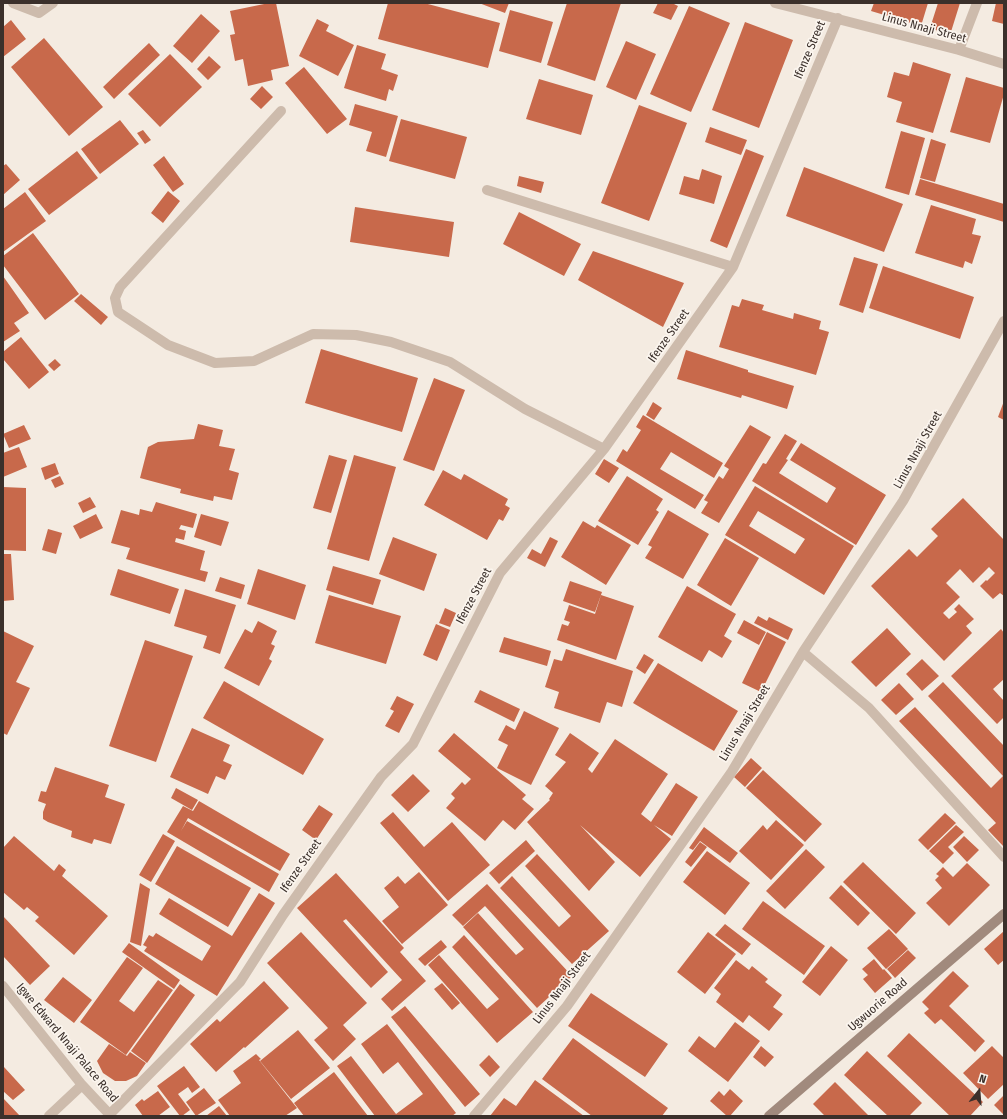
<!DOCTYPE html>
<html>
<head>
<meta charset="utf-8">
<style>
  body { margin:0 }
  #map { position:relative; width:1007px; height:1119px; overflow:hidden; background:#f4ebe1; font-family:"Fira Sans Condensed",sans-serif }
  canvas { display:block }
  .frame { position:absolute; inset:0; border:4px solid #3b302b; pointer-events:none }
  .north { position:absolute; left:959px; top:1071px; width:40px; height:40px; -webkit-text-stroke:3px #fbf5ee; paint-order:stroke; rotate:17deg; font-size:11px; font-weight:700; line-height:16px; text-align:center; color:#3b302b }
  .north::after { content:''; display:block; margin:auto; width:14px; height:18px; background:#3b302b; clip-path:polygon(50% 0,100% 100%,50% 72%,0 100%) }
</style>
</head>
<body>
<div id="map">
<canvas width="1007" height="1119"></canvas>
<div class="frame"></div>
<div class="north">N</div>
</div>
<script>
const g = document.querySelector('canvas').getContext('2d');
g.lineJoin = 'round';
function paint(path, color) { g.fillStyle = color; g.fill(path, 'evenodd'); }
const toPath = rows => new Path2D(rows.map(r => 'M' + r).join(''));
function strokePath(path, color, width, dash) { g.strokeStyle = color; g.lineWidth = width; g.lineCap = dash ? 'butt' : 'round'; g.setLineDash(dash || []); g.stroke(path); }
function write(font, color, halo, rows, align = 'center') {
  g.font = font + ' "Fira Sans Condensed",sans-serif'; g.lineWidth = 3.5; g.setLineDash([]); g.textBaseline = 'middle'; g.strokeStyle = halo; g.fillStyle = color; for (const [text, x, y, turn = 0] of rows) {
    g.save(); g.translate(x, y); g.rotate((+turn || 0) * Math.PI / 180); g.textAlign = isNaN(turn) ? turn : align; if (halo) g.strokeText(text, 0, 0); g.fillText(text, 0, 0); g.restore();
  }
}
paint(toPath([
  [269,3,276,3,289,66,271,70,273,80,248,86,243,59,235,61,230,35,235,34,230,11],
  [388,3,424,3,500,23,488,68,378,39],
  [479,3,509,3,505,13],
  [567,3,621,3,595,81,547,65],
  [658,3,672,3,678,6,671,20,653,13],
  [874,3,928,3,921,26,871,11],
  [938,3,960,3,950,35,930,28],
  [996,3,1004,3,1004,24,992,21],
  [689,6,730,23,691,112,650,94],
  [510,10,553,22,541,63,499,51],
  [201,14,220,31,192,63,173,46],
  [317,19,329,25,326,31,354,45,338,76,299,56],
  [11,20,26,39,3,57,3,27],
  [745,22,793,40,759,128,712,110],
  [44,38,103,107,69,136,11,67],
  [626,41,656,54,636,100,606,87],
  [149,43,160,55,114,99,103,87],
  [357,45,386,54,381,69,398,75,393,91,389,89,386,101,344,88],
  [170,54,202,87,160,127,128,94],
  [209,56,221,67,208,80,197,69],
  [913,62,951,74,933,133,896,122,902,102,887,97,894,72,909,76],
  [304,67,347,119,327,134,285,83],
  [966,77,1004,88,1004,94,990,143,950,132],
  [539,79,593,95,581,135,526,119],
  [262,86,273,97,261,109,250,99],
  [355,104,398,116,386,157,366,151,372,132,349,125],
  [639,105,687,123,649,221,601,203],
  [401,119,467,137,455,179,389,161],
  [120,120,139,144,100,174,81,149],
  [710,127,747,140,741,155,705,142],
  [143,130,151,140,145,144,137,133],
  [901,131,925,138,909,195,885,188],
  [931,139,946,144,935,182,920,178],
  [746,149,764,156,727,248,710,241],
  [77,151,98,178,49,215,28,189],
  [164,156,184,184,173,192,153,165],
  [6,164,20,180,3,195,3,166],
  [804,167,903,204,884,252,786,216],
  [702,169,722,176,714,204,679,194,684,176,699,180],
  [519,176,544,182,541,193,517,186],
  [920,179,1004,204,1004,222,915,195],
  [168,191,180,201,163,223,151,213],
  [25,192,46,221,3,252,3,209],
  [931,205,976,219,972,234,981,236,972,264,965,261,963,268,915,253],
  [355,207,454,222,449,257,350,242],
  [519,212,581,244,564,276,503,244],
  [33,233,79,294,45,320,3,265,3,256],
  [593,251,684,283,663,327,578,280],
  [854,257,878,264,863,313,839,305],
  [883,266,974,297,960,339,869,308],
  [3,276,29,313,14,323,20,331,3,342],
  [81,294,108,317,101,325,74,301],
  [742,299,764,305,762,310,793,319,794,313,821,321,819,329,829,332,816,375,719,347,732,305,739,307],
  [21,337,49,372,29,389,3,359,3,352],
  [321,349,418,378,402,432,305,403],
  [686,350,748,370,748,372,794,386,787,409,742,395,741,398,677,379],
  [55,359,61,365,54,371,48,365],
  [434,378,465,390,434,471,403,460],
  [1004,401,1004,420,998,417],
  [653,402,662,408,654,420,646,415],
  [643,415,723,463,714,478,671,452,660,469,704,495,695,509,616,461,623,449,627,452,641,430,636,427],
  [198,424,223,430,219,446,235,449,229,470,239,473,232,500,214,496,213,501,180,493,181,489,140,478,148,447,158,442,194,439],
  [24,425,31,439,9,448,3,434],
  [750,425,771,437,719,523,701,513,708,502,704,500,719,476,723,479,729,469,724,466],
  [785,434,797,441,786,459,788,460,779,473,827,503,836,488,790,460,801,443,886,495,856,545,752,481,763,463,766,464],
  [19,447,27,467,3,477,3,453],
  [329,455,347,460,331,513,313,508],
  [354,455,396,467,369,561,327,549],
  [604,459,619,468,609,483,595,474],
  [55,463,59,474,45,480,41,468],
  [443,470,461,480,464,474,508,499,505,505,510,508,503,521,499,519,487,540,424,505],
  [60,476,64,484,55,488,51,480],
  [627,476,663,499,656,510,659,512,638,545,598,521],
  [755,486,854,546,824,595,725,535],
  [758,511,805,539,795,554,749,526],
  [3,487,26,488,26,551,3,550],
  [90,497,96,507,83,513,78,503],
  [963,498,1004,540,1004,596,1000,593,993,599,980,586,986,580,987,581,995,573,989,567,973,583,960,569,946,583,960,597,943,613,949,619,957,612,954,609,959,604,974,619,966,626,972,633,944,661,871,586,909,549,917,557,938,536,931,529],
  [156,502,197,514,193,528,181,525,179,529,186,531,184,540,176,538,175,542,205,551,200,570,208,572,205,582,126,559,130,548,111,543,121,510,139,515,140,509,152,512],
  [668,510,709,534,683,579,645,558,652,547,648,545],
  [96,514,103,528,80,539,73,526],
  [201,514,229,522,221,546,194,537],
  [583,521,595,528,597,525,631,545,606,585,561,557],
  [48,529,62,533,56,554,42,550],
  [393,537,437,554,424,591,379,574],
  [550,537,558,541,545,567,527,558,532,549,541,554],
  [725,538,759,558,731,606,697,585],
  [3,554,11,554,14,600,3,601],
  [333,566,381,580,373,605,326,590],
  [118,569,179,589,170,614,110,595],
  [258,569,306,585,295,620,247,604],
  [220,577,245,585,241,599,215,591],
  [570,581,602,592,595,612,563,601],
  [687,586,736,614,724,636,732,641,722,658,709,650,702,662,658,637],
  [185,589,236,605,220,654,203,648,207,636,174,626],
  [329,595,401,616,386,664,315,643],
  [601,595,634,606,616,660,557,640,562,624,568,626,570,622,564,620,569,605,595,614],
  [445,608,456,613,450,627,439,623],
  [758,616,767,621,769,617,793,629,788,640,754,623],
  [744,620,766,632,759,645,737,633],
  [258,621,277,631,271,644,275,646,269,659,272,661,259,686,224,668,245,629,252,633],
  [436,624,450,630,437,661,423,655],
  [887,628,911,654,876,687,851,662],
  [1001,629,1004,633,1004,679,993,689,1004,701,1004,717,997,724,951,676],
  [3,631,34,646,16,682,30,688,7,735,3,733],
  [767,632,786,642,761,692,742,683],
  [504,637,551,651,547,666,499,652],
  [145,640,193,656,156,762,109,746],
  [566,649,633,671,622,707,607,702,600,723,554,708,559,692,545,687,554,659,562,661],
  [644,654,654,660,645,674,636,668],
  [922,659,939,676,922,691,906,674],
  [658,663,738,711,714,751,633,703],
  [224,681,324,739,303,775,203,718],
  [943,682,1004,746,1004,847,988,830,996,823,899,721,915,707,991,788,1003,776,928,696],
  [899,683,914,699,896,715,881,700],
  [480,690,520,709,514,722,474,702],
  [397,696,414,704,399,733,385,726,394,711,390,709],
  [524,711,559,728,531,785,497,768,508,745,498,740,506,725,515,730],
  [192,728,230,745,223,761,232,765,225,780,216,776,208,794,170,777],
  [454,733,526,795,522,799,534,809,515,830,503,820,485,841,446,808,455,798,451,794,462,782,465,785,471,779,438,751],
  [570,733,599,753,588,769,592,773,615,739,668,774,641,814,651,822,676,783,698,797,672,836,654,825,671,839,640,877,580,825,615,862,589,891,527,822,550,800,549,799,553,793,545,786,566,762,555,755],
  [751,758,762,768,745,787,734,777],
  [55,767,109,785,105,797,125,804,111,844,94,839,92,844,71,837,72,831,48,822,43,819,43,812,46,804,38,801,41,791,46,792],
  [763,770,822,824,805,842,746,788],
  [413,774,430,791,408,812,391,795],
  [176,788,198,800,192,810,171,798],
  [199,801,290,854,280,871,188,818,181,831,187,821,279,874,269,892,167,832,183,806,193,811],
  [319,805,333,814,316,840,302,830],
  [393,812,424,847,452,822,490,865,448,901,380,823],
  [945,813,956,823,928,850,918,840],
  [776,820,804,845,771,880,739,851,763,825,767,830],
  [956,825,964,832,948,847,954,853,943,864,929,851],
  [704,827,738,853,730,863,700,841,693,850,689,848],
  [163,834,175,841,151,882,139,875],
  [14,836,54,871,59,864,66,870,62,876,108,916,74,955,35,921,39,917,27,907,24,910,3,892,3,848],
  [964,836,979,850,967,862,953,847],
  [526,840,535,851,499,884,489,873],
  [700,842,707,847,691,867,685,862],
  [177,846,251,888,228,927,155,884],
  [806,849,825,867,785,909,766,891],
  [707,851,750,883,725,915,683,882],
  [537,854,609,931,572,964,500,888,512,876,559,927,571,916,525,866],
  [863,862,916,913,896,934,843,882],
  [967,863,990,885,949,926,926,903,942,888,935,880,939,876,936,874,943,867,953,877],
  [419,872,448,905,402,944,382,921,399,907,384,888,398,876,405,884],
  [336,873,404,948,400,952,426,981,392,1011,381,999,402,980,346,919,343,921,388,972,371,988,297,908],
  [140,883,150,889,141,946,130,942],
  [487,884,572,976,537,1008,463,927,478,913,516,955,524,949,485,906,463,926,452,915],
  [841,885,870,913,858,926,829,898],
  [259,893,275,903,217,996,144,951,147,947,143,945,149,935,153,937,156,933,202,961,211,946,159,914,169,898,232,936],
  [763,901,825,946,804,975,742,929],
  [3,916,50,966,30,985,3,956],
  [725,924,751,944,742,955,715,935],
  [889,929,908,949,886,969,867,948],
  [1004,931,1004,960,998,965,984,949],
  [301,932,367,1003,343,1025,356,1039,333,1061,314,1040,328,1028,267,963],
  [708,932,736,954,705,994,677,972],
  [464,935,533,1012,497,1043,428,965,439,955,487,1009,499,999,452,947],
  [441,940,447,947,425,966,418,959],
  [129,943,180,980,174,989,122,952],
  [831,946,848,960,820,996,802,982],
  [908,950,916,958,895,978,887,969],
  [127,957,143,968,119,1001,134,1012,158,980,173,990,126,1055,80,1022],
  [874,959,883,970,884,969,892,978,875,993,863,979,868,975,862,969],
  [736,960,749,970,752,966,768,979,765,982,782,995,773,1007,783,1014,769,1031,749,1015,743,1023,716,1002,721,994,714,988],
  [953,971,969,986,949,1006,985,1041,975,1052,941,1019,935,1024,924,1013,929,1009,922,1002],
  [63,977,92,1000,74,1023,44,1000],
  [264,981,289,1008,245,1048,244,1047,216,1072,190,1044,217,1019,220,1022],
  [442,983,460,1003,452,1010,434,989],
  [180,984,195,995,147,1063,131,1051],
  [591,993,668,1044,645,1077,568,1026],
  [405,1006,480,1094,465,1107,391,1017],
  [735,1022,760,1041,728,1082,688,1051,699,1036,715,1048],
  [387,1024,456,1113,452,1116,375,1116,337,1066,351,1056,396,1114,423,1094,398,1062,383,1074,361,1044],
  [298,1030,330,1068,291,1099,260,1061],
  [909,1033,983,1102,970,1116,950,1116,887,1056],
  [573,1038,668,1108,662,1116,592,1116,542,1079],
  [109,1044,127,1056,130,1052,146,1063,137,1076,126,1081,115,1081,103,1073,97,1061],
  [761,1046,774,1057,765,1067,753,1057],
  [992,1046,1004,1058,1004,1084,988,1099,963,1073],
  [867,1051,922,1103,909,1116,888,1116,844,1075],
  [256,1054,261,1059,259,1060,297,1108,285,1116,230,1116,218,1100,241,1083,233,1071],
  [489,1055,500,1067,490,1077,479,1065],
  [184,1066,200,1087,192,1093,188,1087,178,1094,190,1110,182,1116,180,1116,157,1086],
  [4,1067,25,1090,13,1100,3,1091,3,1068],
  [334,1072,368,1116,304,1116,294,1103],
  [535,1080,584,1116,490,1116,504,1098,516,1106],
  [835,1082,869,1116,825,1116,813,1104],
  [204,1088,216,1103,196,1116,186,1102],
  [730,1089,743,1101,730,1116,727,1116,710,1101,719,1091,724,1096],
  [158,1091,170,1107,158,1116,143,1116,135,1105,142,1099,144,1101],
  [1004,1095,1004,1115,994,1105],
  [3,1098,20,1116,3,1116],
  [219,1106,227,1116,206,1116]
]), '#c8694b');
strokePath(toPath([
  [13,3,39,13,53,3],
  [775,3,959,50,1004,64],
  [959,50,977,3],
  [281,111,120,287,115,298,118,312,168,345,215,363,254,361,313,334,356,335,391,342,450,362,525,409,604,449],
  [487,190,733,267],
  [803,652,869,708,1004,857],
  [3,986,82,1085,111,1116],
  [110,1114,240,982,283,915,381,777,413,744,500,573,604,449,733,267,838,18],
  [49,1116,82,1085],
  [474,1116,567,1006,731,773,803,652,903,501,1004,321]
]), '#cdbbac', 10);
strokePath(toPath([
  [769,1116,1004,914]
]), '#a18a7d', 10);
write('12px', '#3b302b', '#fbf5ee', [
  ["Linus Nnaji Street",924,28,15],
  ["Ifenze Street",810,50,-67],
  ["Ifenze Street",669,336,-55],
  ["Linus Nnaji Street",918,450,-61],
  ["Ifenze Street",474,596,-62],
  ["Linus Nnaji Street",745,723,-59],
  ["Ifenze Street",301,866,-55],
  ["Linus Nnaji Street",562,988,-53],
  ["Ugwuorie Road",878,1005,-41],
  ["Igwe Edward Nnaji Palace Road",67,1043,50]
]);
</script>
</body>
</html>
